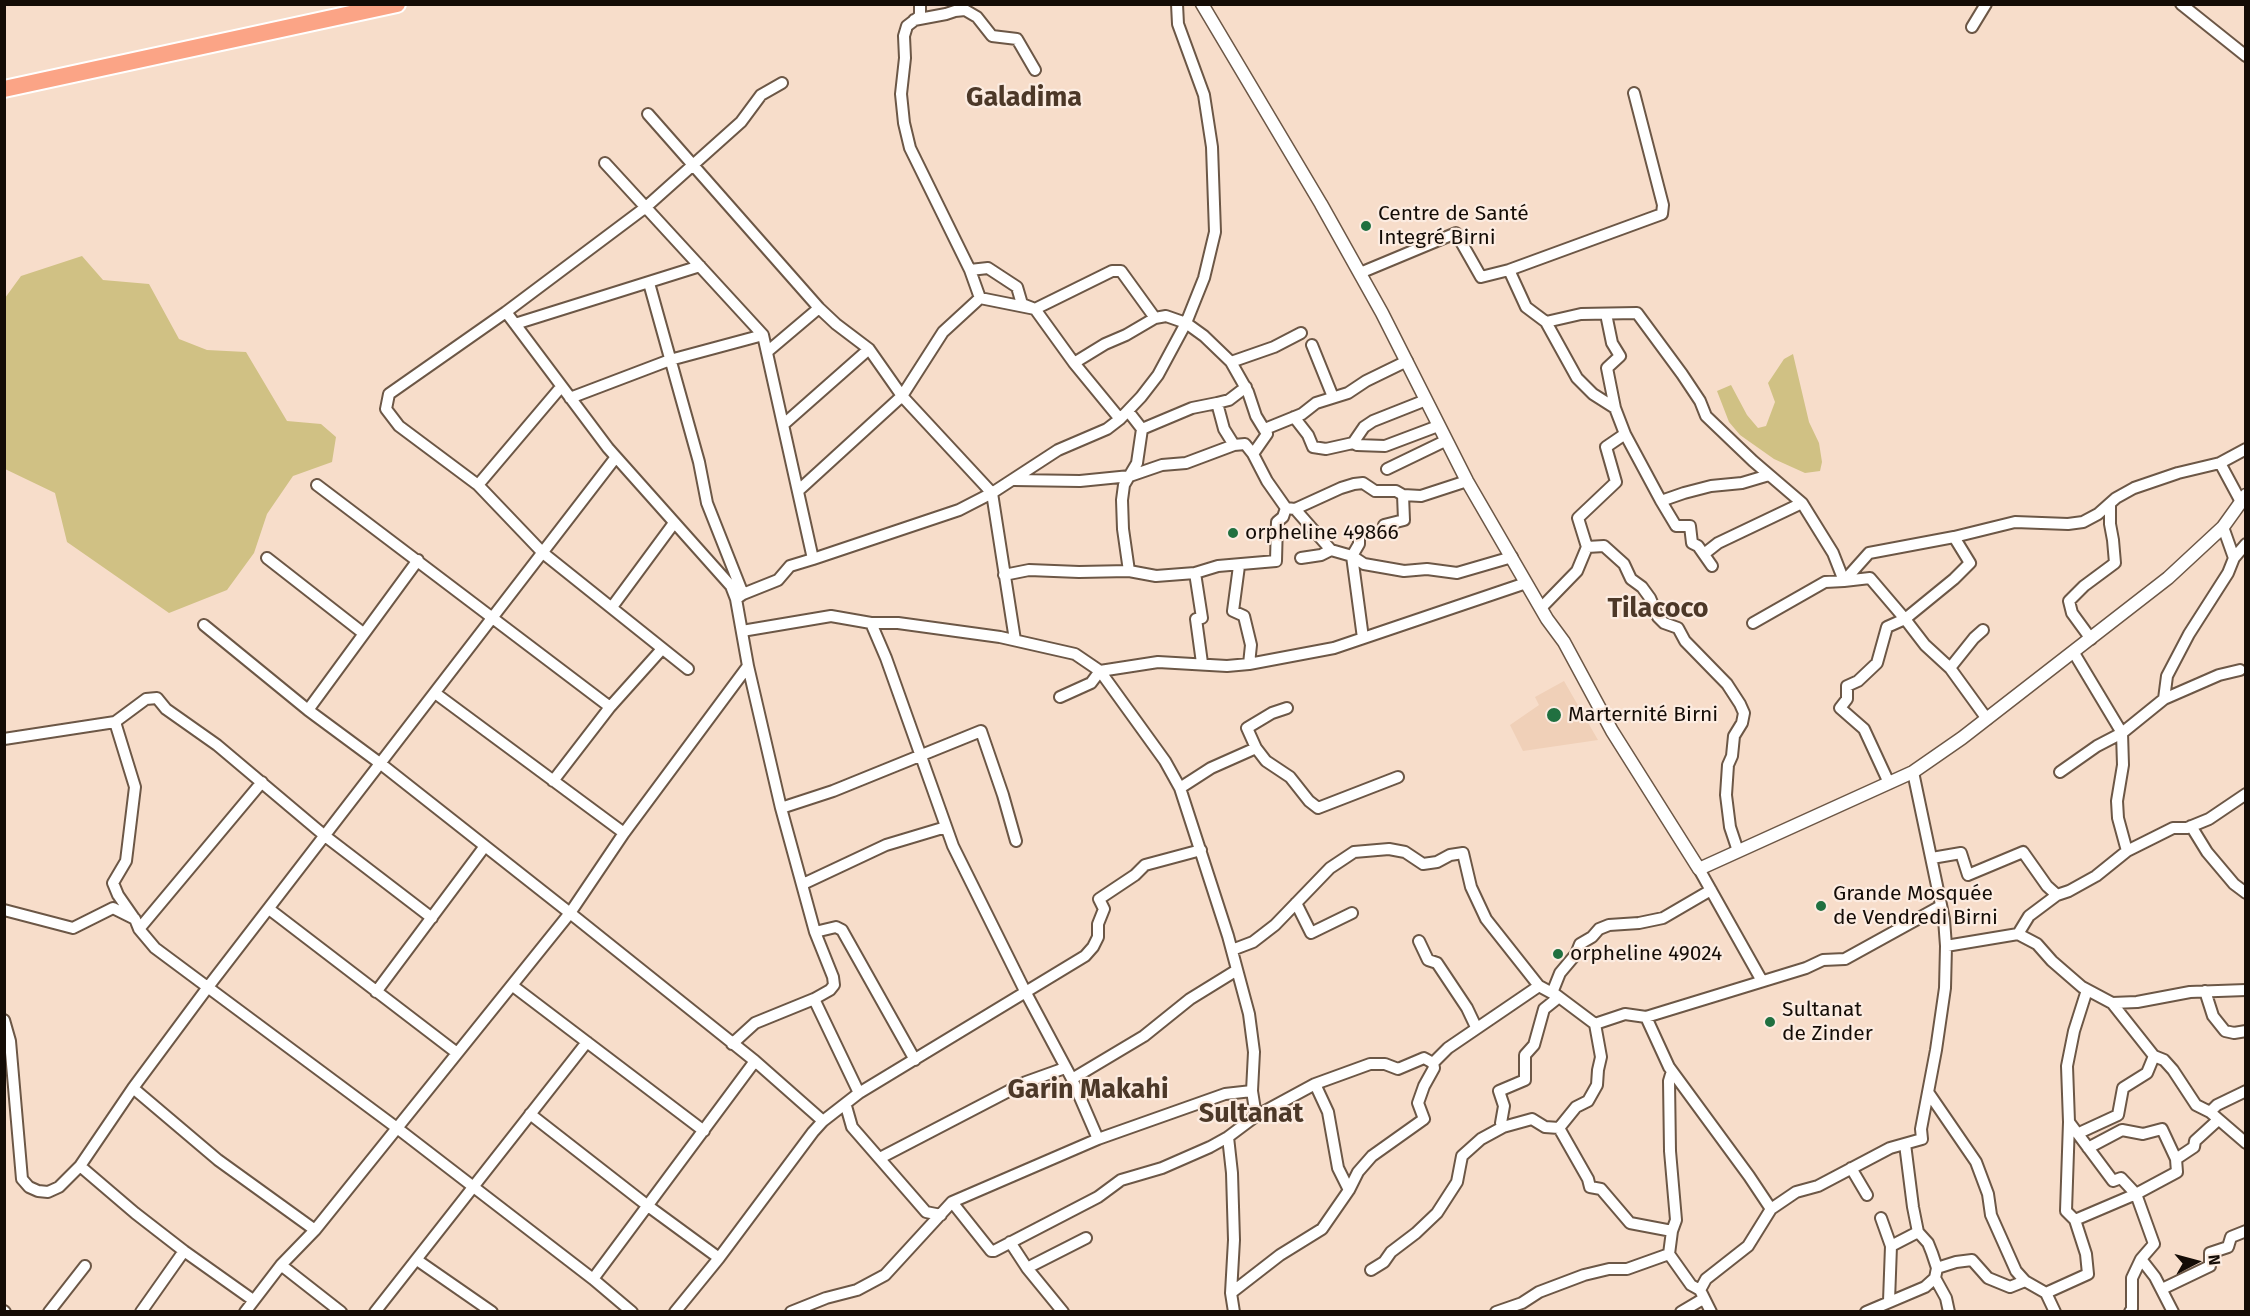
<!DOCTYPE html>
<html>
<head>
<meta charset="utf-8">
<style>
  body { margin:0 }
  #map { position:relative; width:2250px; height:1316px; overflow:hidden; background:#f7ddca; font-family:"Fira Sans",sans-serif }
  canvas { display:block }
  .frame { position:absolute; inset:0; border:6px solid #140c06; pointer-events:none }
  .north { position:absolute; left:2166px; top:1232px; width:60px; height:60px; -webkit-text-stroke:4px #fcece1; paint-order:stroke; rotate:84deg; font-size:16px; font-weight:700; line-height:24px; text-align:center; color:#140c06 }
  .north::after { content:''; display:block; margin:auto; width:21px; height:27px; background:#140c06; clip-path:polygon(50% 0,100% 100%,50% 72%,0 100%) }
</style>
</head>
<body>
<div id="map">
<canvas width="2250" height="1316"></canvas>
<div class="frame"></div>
<div class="north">N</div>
</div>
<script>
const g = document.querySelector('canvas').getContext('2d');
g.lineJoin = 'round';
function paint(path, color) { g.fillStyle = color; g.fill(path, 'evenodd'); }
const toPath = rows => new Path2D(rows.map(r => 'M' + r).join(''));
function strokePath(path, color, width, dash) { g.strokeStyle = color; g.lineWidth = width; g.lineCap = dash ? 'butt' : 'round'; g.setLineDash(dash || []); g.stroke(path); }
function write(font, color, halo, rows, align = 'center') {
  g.font = font + ' "Fira Sans",sans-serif'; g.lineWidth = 4.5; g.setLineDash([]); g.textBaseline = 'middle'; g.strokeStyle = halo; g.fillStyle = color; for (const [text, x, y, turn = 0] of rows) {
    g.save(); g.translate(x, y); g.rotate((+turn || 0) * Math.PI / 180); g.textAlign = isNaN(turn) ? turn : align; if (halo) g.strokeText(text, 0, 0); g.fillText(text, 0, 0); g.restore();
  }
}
paint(toPath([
  [1564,681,1598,740,1523,751,1510,725,1539,705,1535,697]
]), '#f0d0b8');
paint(toPath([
  [82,256,103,280,149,284,179,339,207,350,246,352,287,421,321,424,336,437,332,462,293,476,267,514,254,553,227,590,169,613,67,542,55,493,5,469,5,298,21,276],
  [1793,354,1809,422,1819,443,1822,462,1820,471,1805,473,1774,459,1740,435,1729,422,1717,391,1731,385,1747,415,1758,428,1766,426,1775,402,1768,383,1784,359]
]), '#d0c184');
const minor = toPath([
  [920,4,920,16,907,26,904,36,905,58,901,94,904,123,910,148,970,270,980,298],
  [2181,4,2246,56],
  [914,20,946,14,955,11,965,10,977,17,992,36,1017,39,1035,70],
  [1972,27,1986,4],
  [648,114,819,308,836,324,869,349,902,396,992,493,1015,640],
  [605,163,763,335],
  [970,270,988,268,1017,287,1022,304,1035,309,1074,363,1120,419],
  [1509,270,1526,307,1546,322,1577,378,1593,394,1615,408,1625,434,1661,501,1676,526,1690,526,1692,543,1698,546,1712,566],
  [1360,273,1456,233,1481,277,1509,270,1662,214,1663,205,1634,93],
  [649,283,699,462,707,503,743,594],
  [1606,314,1612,343,1620,356,1607,368,1615,408],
  [1546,322,1581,314,1637,313,1682,374,1700,401,1706,416,1753,461,1802,503,1833,553,1844,581,1870,578,1905,619,1887,627,1877,663,1858,681,1847,686,1847,699,1840,708,1864,729,1889,783],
  [515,324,700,266],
  [1312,345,1333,397],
  [767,352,819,308],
  [1231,362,1274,347,1301,333],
  [1074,363,1105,344,1126,335,1155,318,1166,316,1186,323,1204,336,1231,362,1248,392,1256,416,1267,434,1253,454,1267,481,1286,508,1295,509,1341,488,1354,484,1363,483,1375,491,1396,491,1403,495,1421,496,1467,481],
  [570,398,670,360,763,335,813,559,790,566,778,580,743,594,736,599],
  [1217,403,1229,400,1246,387],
  [1128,411,1142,429,1137,463,1124,485,1122,500,1123,529,1129,571],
  [1294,417,1308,435,1313,447,1326,449,1353,443,1357,445,1385,446,1438,426],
  [784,424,869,349],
  [1142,429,1192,408,1217,403,1224,429,1234,445],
  [1265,429,1302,414,1316,403,1348,393,1366,381,1407,361],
  [1353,443,1364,427,1373,421,1426,400],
  [2220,463,2241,502],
  [1387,469,1445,441],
  [1014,480,1080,481,1130,476,1162,465,1186,463,1234,445,1245,444,1253,454],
  [317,485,610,707],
  [478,485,561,387],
  [799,490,902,396,943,332,980,298,1035,309,1112,271,1121,271,1155,318],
  [1661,501,1684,493,1711,486,1742,483,1769,475],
  [1295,509,1331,550,1352,556,1364,564,1404,571,1427,569,1457,573,1512,557],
  [1384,525,1404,520,1403,495],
  [2223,527,2234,558],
  [1359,532,1359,544,1352,556,1363,638],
  [1587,547,1604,546,1624,564,1631,579,1642,587,1650,598,1658,617,1664,623,1678,628,1685,641,1727,684,1740,704,1744,713,1742,723,1734,736,1732,756,1728,765,1726,795,1730,827,1738,851],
  [1704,554,1718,543,1802,503],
  [267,558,363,633],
  [1301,558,1321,555,1331,550],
  [813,559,959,510,992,493,1058,450,1107,429,1120,419,1141,397,1158,375,1186,323,1204,278,1215,232,1212,147,1204,95,1178,24,1177,4],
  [1239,566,1233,611,1244,616,1251,645,1249,664],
  [1195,573,1202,618,1196,619,1202,663],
  [1004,575,1029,570,1079,572,1129,571,1156,576,1195,573,1218,566,1276,561,1277,522,1283,517,1286,508],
  [612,607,674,523],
  [1541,608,1577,571,1587,547,1578,518,1616,482,1606,447,1625,434],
  [871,623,886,658,953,846,1026,993,1072,1079,1098,1139],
  [1753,623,1825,582,1844,581,1869,553,1954,537],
  [204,625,308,710,381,764,570,913,755,1061,823,1121],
  [742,631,831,616,871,623,898,623,1000,637,1075,654,1100,671,1158,662,1227,666,1249,664,1334,648,1526,583],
  [2091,639,2072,613,2069,601,2084,586,2115,563,2113,540,2110,524,2110,505],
  [2074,653,2122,733,2123,765,2117,801,2118,818,2127,851],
  [1950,668,1974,638,1983,630],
  [688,669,543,553,478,485,399,426,386,409,389,394,506,312,646,207,741,122,761,95,782,83],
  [435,693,624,833],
  [1060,697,1091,683,1100,671,1165,761,1180,788,1228,936,1249,1014,1254,1052,1252,1091,1256,1116,1228,1137,1210,1147,1162,1168,1121,1180,1098,1197,994,1251,991,1251,952,1202,1098,1139,1225,1094,1252,1091],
  [2164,699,2167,676,2189,634,2228,573,2234,558,2246,544],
  [1287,708,1272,713,1247,728,1256,748,1266,761,1290,777,1309,801,1318,808,1398,777],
  [308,710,418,560],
  [1987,719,1950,668,1925,645,1905,619,1954,579,1970,563,1954,537,2015,522,2068,524,2083,522,2098,514,2116,498,2134,488,2178,473,2220,463,2246,449],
  [115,722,146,699,157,698,166,709,217,745,325,836,432,918],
  [4,739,115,722,135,787,126,861,113,883,118,895,134,918],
  [1913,772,1944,919,1946,946,1945,988,1936,1050,1921,1129,1922,1139,1890,1148,1818,1186,1796,1192,1771,1209,1749,1176,1669,1067,1646,1017,1806,968,1823,960,1845,959,1941,906],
  [2060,772,2097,746,2122,733,2164,699,2219,675,2240,670],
  [553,781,610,707,662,649],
  [1180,788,1211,768,1256,748],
  [781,808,833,791,981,731,1003,795,1016,841],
  [2191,826,2207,852,2234,884,2246,893],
  [1932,858,1961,853,1968,875,2023,852,2047,886,2057,895],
  [1699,869,1762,981],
  [803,884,886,845,946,827],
  [1296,903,1311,933,1352,913],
  [269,909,457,1053],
  [4,910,73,928,113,908,135,919,139,929,155,948,397,1128,593,1279,632,1312],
  [139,929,262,782],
  [815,932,836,927,842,930,915,1060],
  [2018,934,2029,916,2057,895,2069,891,2096,876,2127,851,2173,828,2187,828,2209,819,2246,794],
  [1419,941,1428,960,1437,963,1467,1008,1476,1027],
  [1946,946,2018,934,2037,944,2052,961,2082,987,2112,1003,2137,1002,2190,992,2246,990],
  [513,986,704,1131],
  [1539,986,1552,993,1560,973,1576,954,1580,944,1592,937,1599,929,1609,925,1639,923,1663,918,1711,890],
  [2205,991,2213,1016,2225,1031,2234,1033,2246,1031],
  [376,992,485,846],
  [1555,994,1595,1024],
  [814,999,859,1093],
  [2112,1003,2154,1056,2164,1060,2173,1070,2196,1105,2210,1112,2246,1143],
  [4,1020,10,1041,22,1179,29,1187,38,1191,48,1192,59,1187,80,1166,133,1088,208,987,616,457],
  [732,1044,755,1023,814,999,830,990,834,985,833,977,815,932,781,808,748,666],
  [1072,1079,1144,1036,1190,999,1237,970],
  [1315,1084,1328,1112,1338,1168,1349,1190],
  [133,1088,218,1160,315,1230],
  [1928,1092,1976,1162,1988,1194,1991,1215,2016,1271,2025,1281,2046,1293,2055,1312],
  [846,1106,852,1127,913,1197,926,1212,941,1215],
  [2210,1112,2217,1105,2246,1091],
  [530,1114,648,1206,719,1258],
  [1256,1116,1315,1084,1370,1064,1385,1064,1398,1069,1424,1058,1433,1063],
  [1503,1127,1501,1123,1504,1106,1499,1091,1525,1080,1525,1055,1534,1045,1544,1009,1559,997],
  [1559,1128,1588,1179,1590,1187,1601,1189,1630,1223,1672,1231],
  [2079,1133,2118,1115,2123,1088,2147,1073,2154,1056],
  [1228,1137,1232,1173,1234,1240,1231,1293,1234,1312],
  [2088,1148,2122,1130,2143,1134,2162,1129,2176,1159],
  [880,1158,1026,1082,1065,1068],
  [80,1166,135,1213,184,1251,253,1300],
  [1851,1168,1867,1195],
  [1881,1218,1891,1246,1889,1301],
  [2075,1220,2066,1211,2069,1122,2067,1066,2074,1031,2087,990],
  [1010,1242,1027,1268,1063,1312],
  [1891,1246,1918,1232],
  [1669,1254,1672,1231,1676,1220,1670,1151,1669,1081,1672,1071],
  [2141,1259,2154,1244,2136,1194,2177,1172,2176,1159,2194,1147,2195,1141,2218,1120],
  [417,1260,492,1312],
  [281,1265,341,1312],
  [1027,1268,1086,1238],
  [1937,1268,1956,1262,1972,1260,1988,1278,2010,1287,2025,1281],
  [1371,1270,1384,1262,1391,1252,1416,1233,1437,1213,1457,1182,1462,1156,1481,1139,1503,1127,1532,1119,1545,1127,1559,1128,1576,1107,1588,1101,1597,1085,1598,1070,1601,1057,1595,1024,1625,1014,1646,1017],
  [1935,1278,1946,1298,1949,1312],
  [593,1279,755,1061],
  [2162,1289,2210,1266,2210,1253,2228,1247,2231,1237,2246,1231],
  [1700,1290,1706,1279,1748,1246,1771,1209],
  [1231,1293,1280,1255,1322,1229,1349,1190,1358,1172,1372,1156,1424,1119,1418,1103,1424,1086,1434,1068,1433,1063,1448,1048,1539,986,1486,919,1471,887,1463,853,1450,855,1437,862,1423,864,1405,852,1389,849,1354,852,1330,868,1275,925,1253,942,1232,950],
  [2046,1293,2088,1274,2086,1254,2075,1220,2136,1194,2121,1178,2113,1181,2069,1122],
  [4,1311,5,1312],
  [49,1312,85,1266],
  [141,1312,184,1251],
  [245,1312,281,1265,315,1230,570,913,624,833,748,666,736,599,731,586,608,448,506,312],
  [375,1312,587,1042],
  [675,1312,719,1258,813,1132,823,1121,859,1093,1085,956,1093,947,1098,937,1098,924,1104,909,1099,899,1135,875,1145,865,1201,850],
  [791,1312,826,1298,857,1290,885,1275,952,1202],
  [1496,1312,1522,1303,1539,1292,1584,1275,1609,1269,1627,1269,1669,1254,1691,1285,1700,1290,1711,1312],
  [1681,1312,1703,1299],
  [1866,1312,1925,1287,1935,1278,1937,1268,1932,1253,1928,1243,1918,1232,1913,1207,1905,1144],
  [2130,1312,2132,1309,2132,1278,2141,1259,2155,1277,2173,1312]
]);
const tertiary = toPath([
  [1202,4,1321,204,1382,313,1467,481,1547,619,1564,642,1612,731,1699,869,1913,772,1962,738,2168,578,2223,527,2246,495]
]);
const trunk = toPath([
  [4,89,397,4]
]);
strokePath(minor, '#6c5746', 14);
strokePath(tertiary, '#6c5746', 15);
strokePath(trunk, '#fff', 20);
strokePath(minor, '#fff', 10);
strokePath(tertiary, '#fff', 12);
strokePath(trunk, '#fba486', 16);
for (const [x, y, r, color] of [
  [1366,226,6,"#207040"],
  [1233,533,6,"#207040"],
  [1554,715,8,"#207040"],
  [1821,906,6,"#207040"],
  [1558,954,6,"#207040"],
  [1770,1022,6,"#207040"]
]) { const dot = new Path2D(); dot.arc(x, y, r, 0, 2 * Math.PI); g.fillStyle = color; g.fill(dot); strokePath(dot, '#fcece1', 2); }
write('21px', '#140c06', '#fcece1', [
  ["Centre de Santé",1378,214],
  ["Integré Birni",1378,238],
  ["orpheline 49866",1245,533],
  ["Marternité Birni",1568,715],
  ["Grande Mosquée",1833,894],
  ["de Vendredi Birni",1833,918],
  ["orpheline 49024",1570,954],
  ["Sultanat",1782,1010],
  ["de Zinder",1782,1034]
], 'left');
write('bold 27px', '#4c3828', '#fcece1', [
  ["Galadima",1024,98],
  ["Tilacoco",1658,609],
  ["Garin Makahi",1088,1090],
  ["Sultanat",1251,1114]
]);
</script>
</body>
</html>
